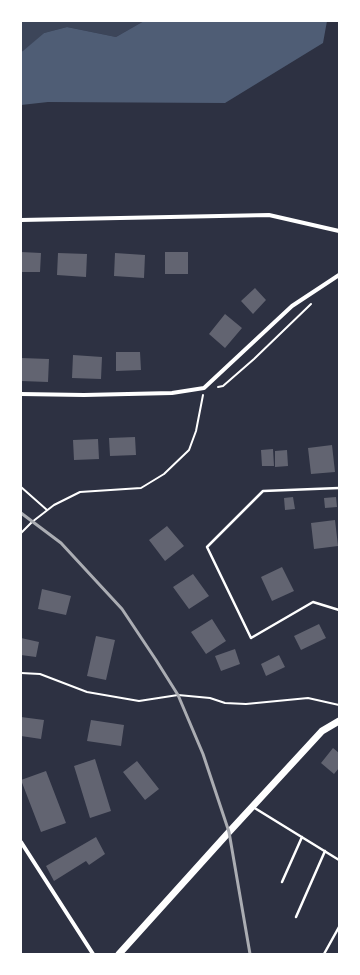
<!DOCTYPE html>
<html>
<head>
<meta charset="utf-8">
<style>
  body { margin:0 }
  #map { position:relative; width:360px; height:975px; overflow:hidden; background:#2d3142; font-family:"Libre Baskerville",serif }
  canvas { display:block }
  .frame { position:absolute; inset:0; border:22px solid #fff; pointer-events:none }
</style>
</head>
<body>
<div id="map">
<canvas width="360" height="975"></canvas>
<div class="frame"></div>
</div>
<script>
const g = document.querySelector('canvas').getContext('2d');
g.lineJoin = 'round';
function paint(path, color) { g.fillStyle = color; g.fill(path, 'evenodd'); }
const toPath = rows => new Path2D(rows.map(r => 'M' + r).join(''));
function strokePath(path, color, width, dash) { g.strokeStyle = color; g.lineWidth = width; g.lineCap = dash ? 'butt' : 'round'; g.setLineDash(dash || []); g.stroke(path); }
paint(toPath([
  [21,21,144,21,116,37,67,27,44,33,23,52,21,52]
]), '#3c4559');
paint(toPath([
  [144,21,327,21,323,43,225,103,48,102,21,105,21,52,23,51,44,33,67,27,116,37]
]), '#4f5d75');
paint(toPath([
  [21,252,41,253,40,272,21,272],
  [165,252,188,252,188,274,165,274],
  [58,253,87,254,86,277,57,275],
  [115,253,145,255,144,278,114,276],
  [255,288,266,300,253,314,241,301],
  [225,314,242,328,225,348,209,334],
  [116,352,140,352,141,370,116,371],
  [73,355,102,357,101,379,72,378],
  [21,358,49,359,48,382,21,381],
  [135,437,136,455,110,456,109,438],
  [98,439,99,459,74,460,73,440],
  [332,445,335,472,311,474,308,448],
  [273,449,274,466,262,466,261,450],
  [287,450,288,466,275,467,275,451],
  [293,497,295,509,285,510,284,498],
  [336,497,337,507,325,508,324,498],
  [335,520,338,546,314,549,311,523],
  [167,526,184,546,165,561,149,540],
  [282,567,294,591,272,601,261,577],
  [193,574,209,596,189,609,173,587],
  [42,589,71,596,66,615,38,609],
  [212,619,226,641,206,654,191,632],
  [319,624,326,638,301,650,294,636],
  [96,636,115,640,106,680,87,676],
  [21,638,39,642,36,657,21,655],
  [235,649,240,664,221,671,215,656],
  [279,655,285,667,266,676,261,664],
  [21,717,44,720,41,739,21,736],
  [91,720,124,725,121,746,87,741],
  [333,748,339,753,339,768,334,774,321,763],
  [95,759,111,811,90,818,74,766],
  [137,761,159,789,145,800,123,772],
  [46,771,66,823,41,832,21,780],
  [96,837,105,854,89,865,86,861,54,881,46,866]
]), '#626471');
strokePath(toPath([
  [218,387,223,386,254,359,311,304],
  [21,487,47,510],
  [21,533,32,522,54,505,80,492,141,488,164,474,189,450,196,431,203,395],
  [21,673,40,674,87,692,139,701,178,695,210,698,225,703,246,704,308,698,339,705]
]), '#fff', 2);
strokePath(toPath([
  [339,488,263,491,207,547,251,638,313,602,339,610],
  [253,807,339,860],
  [282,882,302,837],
  [296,917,325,851],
  [324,954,339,927]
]), '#fff', 2.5);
strokePath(toPath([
  [21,220,269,215,339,231],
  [21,394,84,395,172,393,204,388,292,306,339,275],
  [21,842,93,954]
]), '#fff', 4);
strokePath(toPath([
  [119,954,229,832,322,731,339,721]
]), '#fff', 7);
strokePath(toPath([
  [21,513,61,543,122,609,156,660,178,695,203,754,229,832,250,954]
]), '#abadb3', 3);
</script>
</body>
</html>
